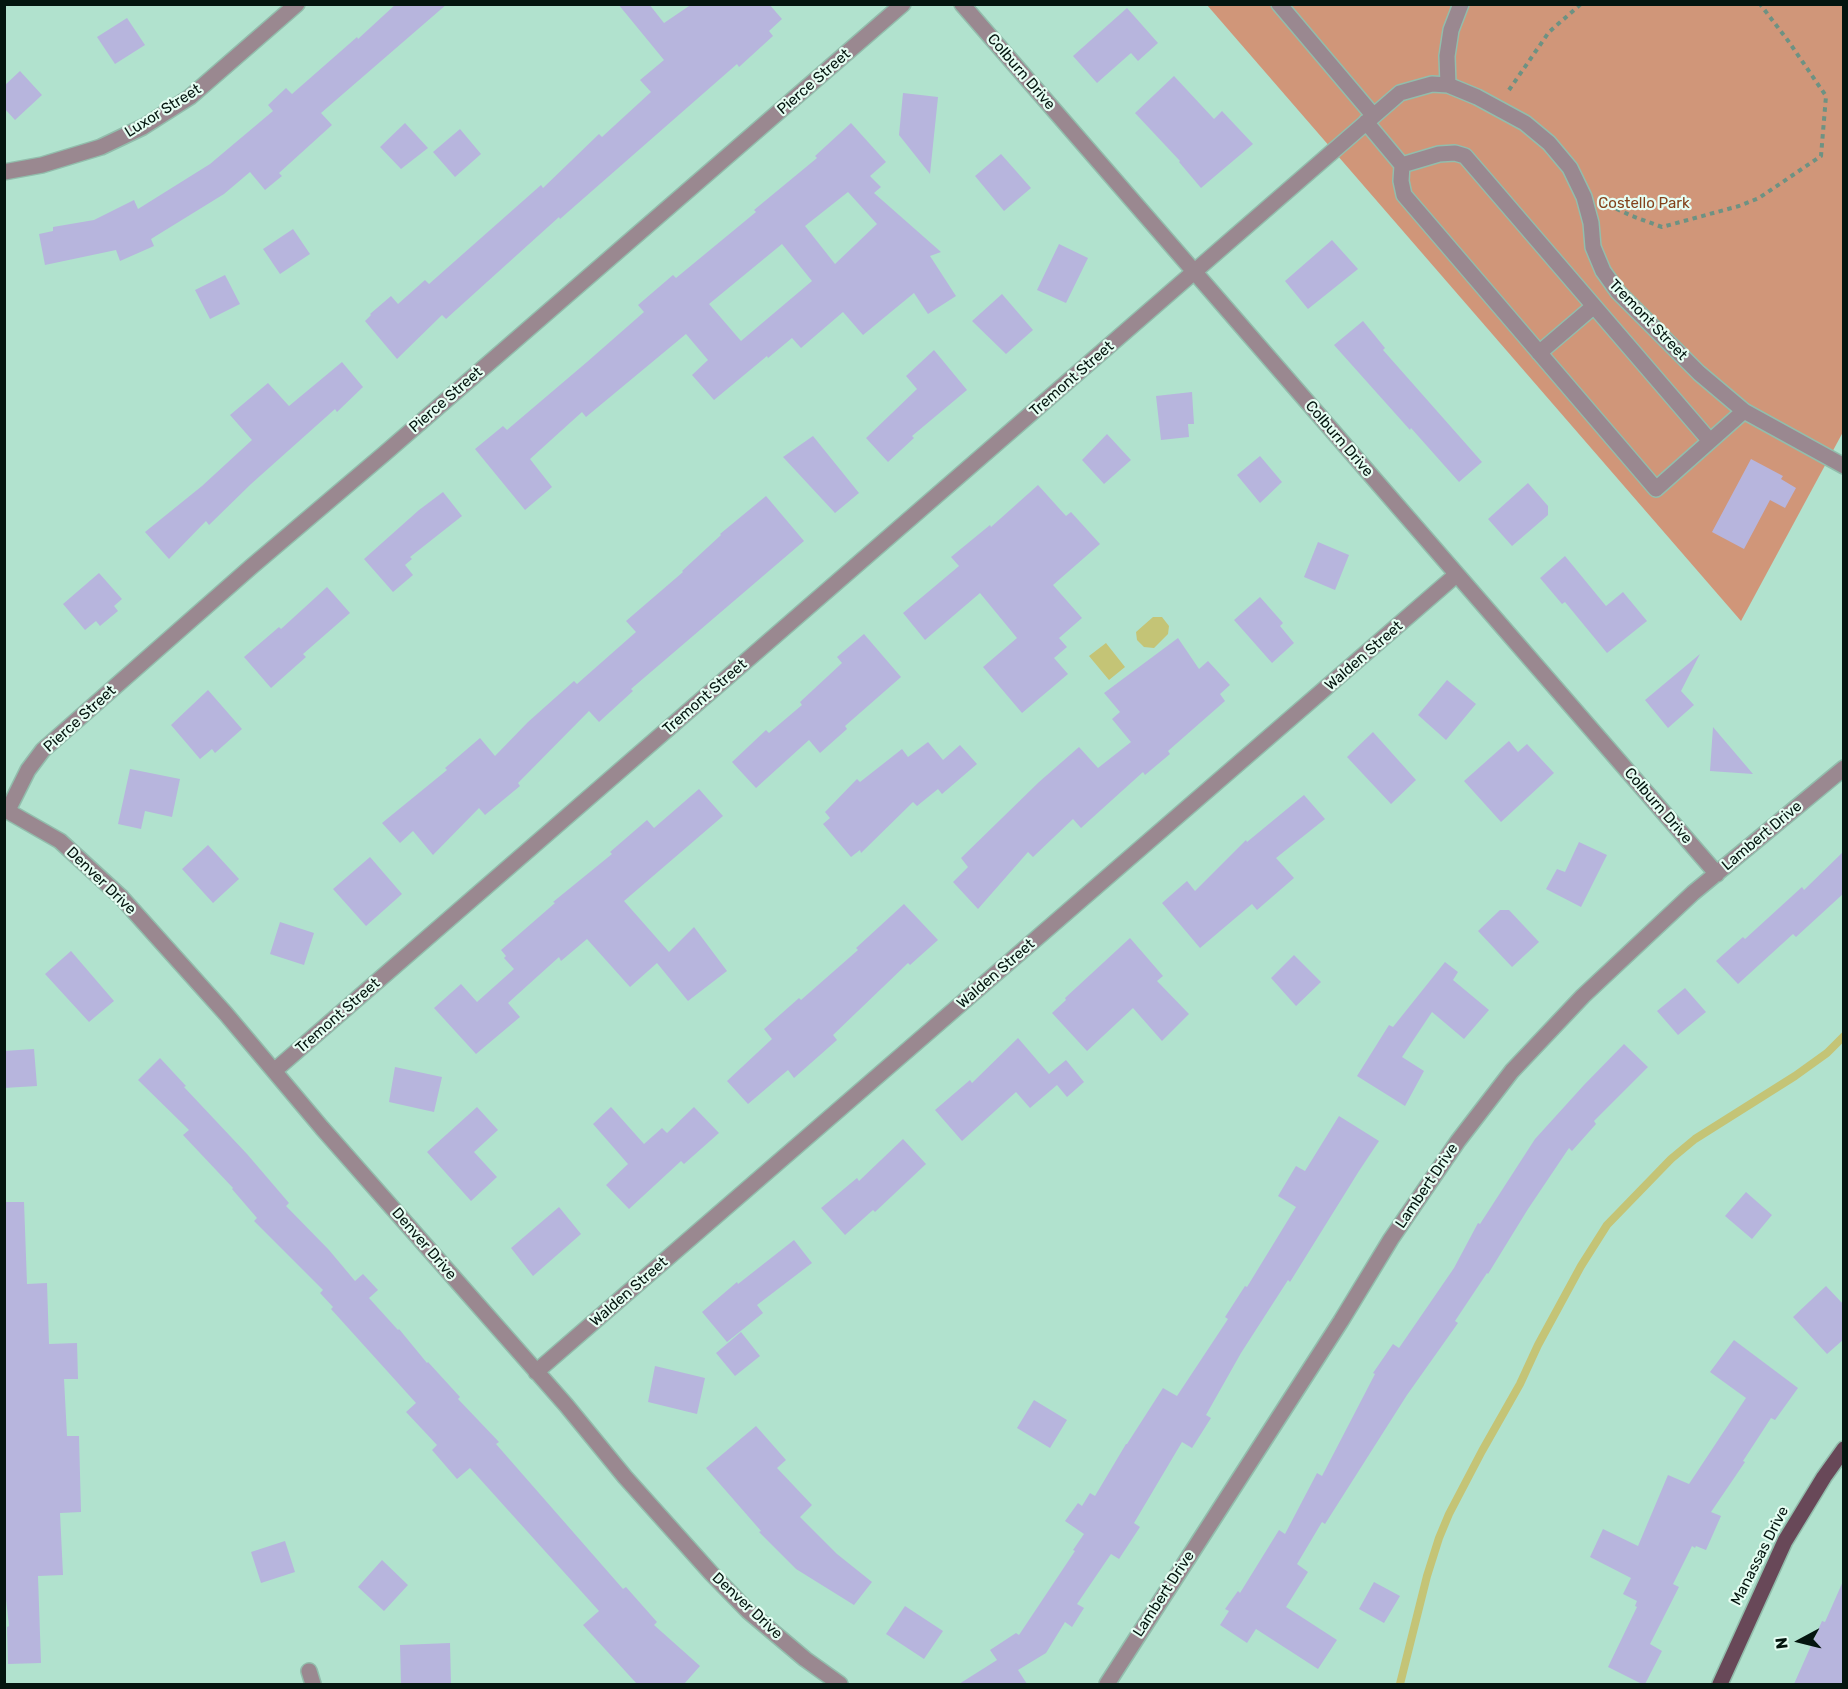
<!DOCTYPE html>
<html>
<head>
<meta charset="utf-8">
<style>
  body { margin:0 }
  #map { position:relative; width:1848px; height:1689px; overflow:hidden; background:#b1e2ce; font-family:Rubik,sans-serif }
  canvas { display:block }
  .frame { position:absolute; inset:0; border:6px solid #04150f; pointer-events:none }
  .north { position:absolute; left:1770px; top:1611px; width:60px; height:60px; -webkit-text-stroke:4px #e5fdf2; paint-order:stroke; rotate:263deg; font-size:16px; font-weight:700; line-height:24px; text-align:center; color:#04150f }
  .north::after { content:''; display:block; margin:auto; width:21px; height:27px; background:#04150f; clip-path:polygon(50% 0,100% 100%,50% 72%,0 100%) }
</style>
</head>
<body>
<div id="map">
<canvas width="1848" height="1689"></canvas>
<div class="frame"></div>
<div class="north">N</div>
</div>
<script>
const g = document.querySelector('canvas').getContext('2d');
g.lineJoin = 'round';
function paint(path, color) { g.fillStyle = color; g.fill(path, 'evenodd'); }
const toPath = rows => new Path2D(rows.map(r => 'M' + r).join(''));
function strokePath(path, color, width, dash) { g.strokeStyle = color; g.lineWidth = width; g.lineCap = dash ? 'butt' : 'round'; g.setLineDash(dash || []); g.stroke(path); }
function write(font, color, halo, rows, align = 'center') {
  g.font = font + ' Rubik,sans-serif'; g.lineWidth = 4.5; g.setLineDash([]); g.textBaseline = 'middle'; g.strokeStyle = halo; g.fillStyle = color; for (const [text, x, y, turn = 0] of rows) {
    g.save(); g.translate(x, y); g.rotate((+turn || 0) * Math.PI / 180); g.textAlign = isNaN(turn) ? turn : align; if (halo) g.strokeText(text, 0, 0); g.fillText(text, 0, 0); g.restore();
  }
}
paint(toPath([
  [1207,5,1843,5,1843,432,1741,621]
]), '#d09679');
paint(toPath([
  [1153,617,1162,617,1169,626,1168,634,1154,648,1144,647,1137,640,1136,632],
  [1106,643,1125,667,1109,680,1089,656]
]), '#c4c476');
strokePath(toPath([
  [1400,1684,1427,1576,1439,1538,1449,1514,1482,1451,1520,1384,1538,1345,1581,1266,1607,1225,1671,1159,1695,1139,1795,1076,1827,1053,1844,1036]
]), '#c4c476', 8);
paint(toPath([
  [396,4,447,4,321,113,332,125,279,173,282,176,265,190,250,172,224,194,151,239,154,246,120,261,116,250,45,265,39,234,53,231,53,227,94,220,134,200,138,209,210,164,273,111,268,105,286,88,292,94,357,37,358,39],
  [618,4,649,4,664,23,692,4,769,4,782,19,769,31,773,36,739,67,737,64,560,219,559,217,446,319,442,315,397,359,365,321,371,315,370,314,391,296,398,304,425,280,429,284,541,185,543,188,599,134,602,137,651,92,640,80,664,60],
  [1127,8,1158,43,1138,61,1131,53,1097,83,1073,56],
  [127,18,145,45,115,64,97,37],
  [20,71,42,95,15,120,4,108,4,86],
  [1174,76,1214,119,1222,111,1253,144,1201,188,1179,162,1180,161,1135,113],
  [903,93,938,97,930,174,899,135],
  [405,123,428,148,401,169,380,147],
  [851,123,886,162,870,176,881,187,874,193,941,252,930,256,956,296,928,314,914,293,863,335,843,312,801,348,792,338,768,358,767,356,714,400,692,375,708,360,686,334,586,417,582,412,530,459,552,487,525,510,475,449,503,426,507,430,587,362,644,312,638,305,673,275,676,278,756,212,754,210,817,158,815,156],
  [848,192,877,224,835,264,805,226],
  [782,244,812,281,741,341,709,304],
  [460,129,481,154,455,177,433,152],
  [1001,154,1031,188,1004,211,975,176],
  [293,229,310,254,280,274,263,249],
  [1332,240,1358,269,1308,309,1285,281],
  [1059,244,1088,258,1066,303,1037,290],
  [225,275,240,304,210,319,195,290],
  [1002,294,1033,330,1006,354,972,321],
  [1363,321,1385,348,1383,350,1482,462,1459,482,1411,428,1410,430,1334,345],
  [934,350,967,390,912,436,914,438,888,462,866,438,917,389,906,376],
  [342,362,363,387,337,412,335,409,251,484,209,525,206,521,169,559,145,532,202,486,252,440,230,415,268,383,289,406],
  [1192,392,1194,424,1188,424,1189,437,1161,440,1156,396],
  [1107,434,1131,460,1104,484,1082,460],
  [813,436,859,493,835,513,783,457],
  [1260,456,1282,482,1260,503,1237,475],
  [1751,459,1783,476,1781,479,1796,488,1785,508,1770,500,1744,549,1712,532],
  [1528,483,1548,506,1548,515,1512,546,1488,519],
  [1038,485,1066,516,1071,512,1100,544,1053,585,1082,618,1059,638,1067,647,1054,658,1068,674,1022,713,983,667,1017,638,980,593,925,640,903,613,959,566,951,557,990,525,991,527],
  [443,492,462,516,410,557,412,559,405,565,413,575,393,592,364,559,419,510],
  [766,496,804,541,631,689,633,691,599,722,589,711,518,783,520,786,485,815,479,808,433,855,413,831,400,843,382,823,447,770,445,768,480,738,495,756,528,722,574,681,577,684,636,632,626,621,683,572,682,571,721,535,720,534],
  [1318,542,1349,555,1335,590,1304,577],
  [1565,556,1606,606,1623,592,1647,621,1607,653,1565,602,1562,604,1540,578],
  [99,573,122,599,114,606,118,611,100,626,96,621,85,630,63,604],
  [327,587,350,613,303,654,306,657,271,688,244,657,279,627,281,629],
  [1260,597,1283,623,1280,626,1294,643,1272,663,1234,620],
  [864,634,901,677,845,726,847,729,820,753,809,740,756,788,732,762,766,730,769,733,802,705,800,702,842,663,837,657],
  [1178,638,1199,669,1208,661,1230,685,1220,694,1225,701,1168,751,1170,754,1145,775,1143,772,1081,828,1073,819,1033,857,1028,852,978,909,953,882,968,867,961,858,1039,782,1079,747,1098,768,1131,742,1112,719,1120,712,1104,693],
  [1700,654,1681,691,1694,705,1668,728,1645,700],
  [1447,680,1476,704,1446,740,1418,715],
  [208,690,242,729,215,753,212,749,200,759,171,725],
  [1713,727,1753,774,1710,771],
  [1373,732,1416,780,1391,804,1347,757],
  [1509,741,1518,752,1527,744,1554,773,1501,822,1464,781],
  [928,742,943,760,960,745,977,764,942,794,938,789,917,806,913,802,861,853,860,850,851,857,823,824,830,818,825,812,857,779,860,782,902,749,908,757],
  [130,769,180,779,172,817,145,811,141,829,118,824],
  [699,789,723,816,624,901,669,952,694,927,727,971,688,1001,657,963,630,987,587,939,561,961,559,957,508,1003,520,1017,476,1054,434,1008,461,984,477,1002,514,969,504,958,506,956,501,950,555,903,553,902,612,854,610,852,647,820,654,828],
  [1304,795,1325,819,1276,858,1294,878,1257,910,1252,904,1200,948,1162,903,1187,881,1195,891,1246,840,1247,842],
  [1579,842,1607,855,1581,907,1546,889,1557,869,1565,872],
  [208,845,239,879,213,903,182,869],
  [1844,851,1844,893,1796,937,1793,934,1738,984,1716,961,1743,937,1745,939,1802,887,1804,890],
  [370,857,402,894,366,926,333,889],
  [904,904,938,940,910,965,908,963,833,1035,837,1040,794,1078,788,1070,748,1104,727,1081,772,1039,764,1029,799,998,801,1000,858,950,856,948],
  [1500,910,1509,910,1539,942,1512,967,1478,931],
  [280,922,314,933,304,965,270,954],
  [1130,938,1163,976,1157,981,1189,1014,1162,1041,1133,1008,1087,1051,1052,1013,1066,1000,1065,998],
  [71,951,114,1001,89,1022,45,974],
  [1294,955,1321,982,1296,1006,1271,978],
  [1445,962,1458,972,1453,980,1489,1010,1464,1039,1432,1012,1402,1057,1424,1071,1405,1106,1357,1076,1389,1025,1393,1027],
  [1685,988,1706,1012,1678,1035,1657,1011],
  [1018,1038,1049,1074,1066,1060,1084,1082,1067,1097,1057,1085,1030,1108,1016,1092,962,1141,935,1110,970,1080,972,1083],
  [1624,1044,1648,1067,1594,1121,1596,1124,1572,1151,1569,1148,1528,1209,1488,1274,1487,1273,1455,1321,1458,1323,1407,1395,1325,1524,1322,1522,1297,1564,1308,1572,1286,1607,1337,1640,1318,1669,1256,1629,1247,1643,1220,1625,1229,1611,1225,1609,1238,1591,1240,1593,1279,1530,1285,1534,1317,1473,1322,1476,1375,1374,1373,1373,1393,1344,1399,1348,1454,1268,1478,1223,1480,1224,1535,1139,1584,1085],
  [34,1049,37,1086,4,1088,4,1051],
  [160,1058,186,1086,184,1087,247,1154,289,1203,286,1206,329,1250,355,1281,363,1274,378,1290,369,1298,398,1330,399,1329,427,1363,428,1362,460,1397,458,1399,499,1442,496,1444,623,1589,626,1587,657,1622,654,1625,700,1666,684,1684,637,1684,583,1625,599,1611,470,1468,457,1479,432,1450,437,1445,406,1412,416,1403,331,1309,333,1307,320,1293,323,1290,254,1221,257,1218,232,1189,233,1188,183,1135,189,1130,138,1080],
  [395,1067,442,1077,434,1112,389,1102],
  [477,1107,498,1130,474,1152,497,1177,471,1201,427,1152],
  [611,1107,644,1144,662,1128,667,1133,694,1107,719,1133,684,1164,681,1161,629,1209,606,1185,628,1164,593,1124],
  [1339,1116,1379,1141,1359,1171,1290,1282,1288,1280,1241,1353,1206,1415,1211,1418,1192,1448,1182,1442,1134,1523,1140,1527,1119,1559,1111,1554,1077,1604,1084,1608,1072,1627,1065,1622,1046,1653,1018,1670,1027,1684,959,1684,997,1660,990,1650,1016,1633,1019,1635,1075,1551,1073,1550,1084,1534,1065,1521,1078,1503,1082,1506,1090,1493,1095,1496,1126,1444,1127,1444,1163,1388,1177,1396,1228,1319,1225,1317,1245,1286,1247,1287,1296,1207,1278,1196,1296,1166,1305,1171],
  [903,1139,926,1164,875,1212,873,1210,845,1235,821,1208,857,1178,859,1181],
  [1746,1192,1772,1215,1752,1239,1725,1216],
  [4,1202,24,1202,27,1284,47,1283,49,1344,77,1343,78,1379,64,1379,67,1436,79,1436,81,1512,60,1513,63,1575,38,1576,41,1663,8,1664,7,1627,9,1626,4,1581],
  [559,1207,581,1234,533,1276,511,1248],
  [794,1240,812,1263,757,1305,763,1313,727,1342,702,1312,737,1282,738,1284],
  [1826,1286,1844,1305,1844,1339,1827,1354,1793,1317],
  [741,1332,760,1356,735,1376,716,1353],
  [1734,1340,1798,1388,1775,1420,1771,1418,1743,1461,1745,1462,1711,1512,1721,1516,1706,1550,1696,1546,1695,1548,1692,1546,1673,1584,1679,1587,1650,1644,1662,1651,1645,1684,1642,1684,1608,1667,1637,1607,1635,1606,1637,1601,1623,1594,1631,1578,1590,1557,1603,1529,1638,1546,1668,1475,1689,1484,1746,1398,1710,1372],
  [655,1366,705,1378,697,1414,648,1402],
  [1034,1400,1067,1420,1050,1448,1017,1428],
  [756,1426,786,1460,777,1468,812,1505,800,1517,837,1554,872,1582,854,1605,796,1569,759,1532,761,1531,706,1468],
  [285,1541,295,1572,261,1583,251,1552],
  [382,1560,408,1585,384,1611,358,1587],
  [1844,1579,1844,1684,1794,1684,1822,1621,1825,1622],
  [1374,1582,1400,1596,1384,1623,1359,1609],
  [905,1606,943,1631,924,1659,886,1634],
  [450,1643,451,1684,401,1684,400,1645]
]), '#b7b5dd');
const minor = toPath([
  [962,4,1717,874],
  [1279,4,1373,115],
  [1448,85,1447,56,1451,30,1461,4],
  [1366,122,1402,165,1401,181,1404,195,1656,489,1744,411],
  [1402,165,1439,154,1455,153,1465,156,1710,441],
  [4,172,42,165,101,147,143,127,190,97,297,4],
  [1539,353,1594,306],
  [4,809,60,841,121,897,226,1014,322,1128,566,1405,625,1477,711,1573,748,1611,805,1659,840,1684],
  [8,810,28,770,43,750,251,567,384,454,903,4],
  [274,1071,1400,93,1432,84,1448,85,1477,97,1525,123,1549,143,1570,168,1584,197,1591,223,1593,247,1603,271,1618,292,1699,373,1744,411,1844,466],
  [536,1372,1456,575],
  [309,1671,313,1684],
  [1107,1684,1341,1321,1391,1239,1458,1141,1512,1071,1583,996,1693,893,1844,768]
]);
const major = toPath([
  [1720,1684,1785,1541,1824,1477,1844,1449]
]);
strokePath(minor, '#92bdac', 18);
strokePath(major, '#92bdac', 18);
strokePath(toPath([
  [1509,90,1549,32,1581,4],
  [1608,205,1632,216,1662,227,1739,206,1759,198,1821,156,1826,96,1789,42,1760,4]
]), '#6d9283', 4, [4.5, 4.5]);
strokePath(minor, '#9a8890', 15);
strokePath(major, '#684858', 15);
write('15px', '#04150f', '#e5fdf2', [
  ["Colburn Drive",1021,72,49],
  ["Pierce Street",814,82,-41],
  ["Luxor Street",163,111,-32],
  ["Tremont Street",1648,320,46],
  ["Tremont Street",1072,379,-41],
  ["Pierce Street",446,400,-41],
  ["Colburn Drive",1339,439,49],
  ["Walden Street",1364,656,-41],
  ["Tremont Street",705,697,-41],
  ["Pierce Street",80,719,-42],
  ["Colburn Drive",1658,806,49],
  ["Lambert Drive",1762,836,-40],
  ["Denver Drive",101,881,44],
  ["Walden Street",996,974,-41],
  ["Tremont Street",338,1016,-41],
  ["Lambert Drive",1427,1186,-56],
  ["Denver Drive",424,1244,49],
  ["Walden Street",629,1292,-41],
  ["Manassas Drive",1760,1556,-63],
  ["Lambert Drive",1164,1594,-57],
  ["Denver Drive",747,1606,43]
]);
write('15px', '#83411b', '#e5fdf2', [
  ["Costello Park",1644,204]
]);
</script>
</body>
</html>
